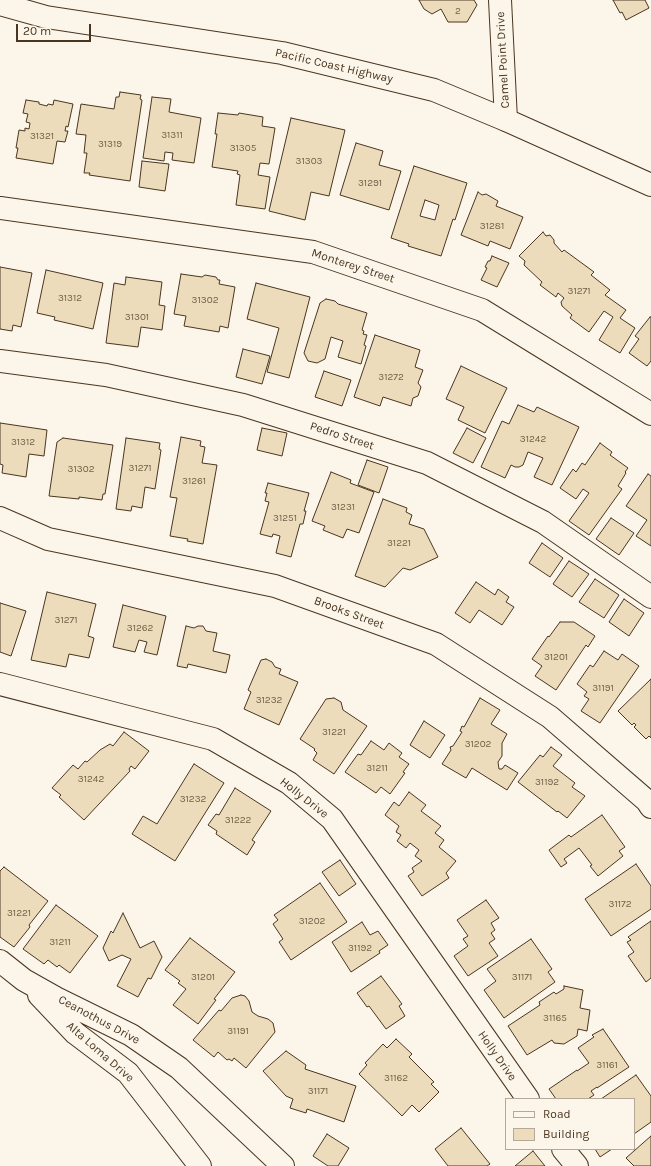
<!DOCTYPE html>
<html>
<head>
<meta charset="utf-8">
<style>
  body { margin:0 }
  #map { position:relative; width:651px; height:1166px; overflow:hidden; background:#fbf6e9; font-family:Karla,sans-serif }
  canvas { display:block }
  .legend { position:absolute; left:505px; top:1098px; width:130px; height:52px; box-sizing:border-box; background:#fbf6e9; border:1px solid #b4a999; margin:0; padding:5px 7px; list-style:none; font-size:12px; color:#4a3520 }
  .legend li { display:flex; align-items:center; gap:8px; height:20px }
  .legend b { width:20px; border:1px solid #b4a999 }
  .scale { position:absolute; left:16px; top:24px; width:75px; height:18px; box-sizing:border-box; border:2px solid #4a3520; border-top:0; padding-left:5px; font-size:12px; line-height:14px; white-space:nowrap; color:#4a3520; -webkit-text-stroke:3px #fbf6e9; paint-order:stroke }
</style>
</head>
<body>
<div id="map">
<canvas width="651" height="1166"></canvas>
<ul class="legend">
<li><b style="height:5px;background:#fbf6e9"></b>Road</li>
<li><b style="height:11px;background:#ecdcbc"></b>Building</li>
</ul>
<div class="scale">20 m</div>
</div>
<script>
const g = document.querySelector('canvas').getContext('2d');
g.lineJoin = 'round';
function paint(path, color) { g.fillStyle = color; g.fill(path, 'evenodd'); }
const toPath = rows => new Path2D(rows.map(r => 'M' + r).join(''));
function strokePath(path, color, width, dash) { g.strokeStyle = color; g.lineWidth = width; g.lineCap = dash ? 'butt' : 'round'; g.setLineDash(dash || []); g.stroke(path); }
function write(font, color, halo, rows, align = 'center') {
  g.font = font + ' Karla,sans-serif'; g.lineWidth = 3; g.setLineDash([]); g.textBaseline = 'middle'; g.strokeStyle = halo; g.fillStyle = color; for (const [text, x, y, turn = 0] of rows) {
    g.save(); g.translate(x, y); g.rotate((+turn || 0) * Math.PI / 180); g.textAlign = isNaN(turn) ? turn : align; if (halo) g.strokeText(text, 0, 0); g.fillText(text, 0, 0); g.restore();
  }
}
const building = toPath([
  [419,0,474,0,477,5,467,22,448,22,441,9,432,14,424,9,419,0],
  [613,0,645,0,649,8,626,20,622,12,620,13,613,0],
  [120,92,141,95,140,99,142,100,130,181,89,175,90,173,84,173,87,153,84,153,86,135,76,134,81,104,114,109,116,97,119,97,120,92],
  [152,97,171,99,169,112,201,118,194,163,172,160,173,153,165,152,164,161,143,158,152,97],
  [26,100,39,102,39,104,47,106,48,104,53,105,54,100,73,104,68,127,66,126,65,131,68,131,65,142,57,141,53,164,16,158,18,148,16,148,19,130,25,131,25,128,29,129,30,123,26,122,28,114,23,113,26,100],
  [218,113,238,115,239,113,263,117,262,126,275,128,269,164,260,163,258,175,270,177,265,209,236,205,240,175,237,174,238,171,212,167,217,134,215,134,218,113],
  [291,118,345,130,329,196,311,192,305,220,269,211,291,118],
  [356,143,383,151,379,165,401,171,389,210,340,195,356,143],
  [142,161,169,164,165,191,139,187,142,161],
  [414,166,467,183,455,220,453,219,441,256,408,246,409,244,391,238,414,166],
  [425,200,439,205,435,220,420,216,425,200],
  [478,192,482,195,486,194,498,201,496,206,523,217,510,249,490,241,488,246,461,235,478,192],
  [543,232,546,236,550,235,554,240,554,243,562,252,564,250,594,272,591,275,610,290,605,295,626,310,620,318,635,328,620,353,599,340,613,317,604,311,589,332,570,318,572,315,562,306,561,302,564,298,558,293,556,297,540,285,542,282,524,265,525,261,519,256,543,232],
  [492,256,509,263,497,287,481,280,487,268,485,267,488,261,490,261,492,256],
  [0,267,32,273,21,327,13,325,12,331,0,329,0,267],
  [46,270,103,283,93,329,54,320,55,317,37,313,46,270],
  [181,274,202,277,205,275,216,277,218,280,220,280,219,284,235,287,228,328,220,326,219,332,184,326,186,316,174,314,181,274],
  [126,277,162,282,159,305,165,306,162,330,141,327,138,347,106,343,114,283,125,285,126,277],
  [256,283,310,297,289,378,267,372,279,328,247,319,256,283],
  [326,299,335,301,338,304,367,313,362,330,364,331,363,334,367,335,364,345,366,346,361,364,338,357,343,341,331,337,325,359,317,363,308,361,304,353,320,303,326,299],
  [650,317,651,317,651,361,647,366,629,353,639,339,635,336,650,317],
  [375,335,420,350,415,367,423,370,418,383,421,387,418,396,413,398,411,406,383,397,380,406,354,397,375,335],
  [243,349,270,356,262,384,236,377,243,349],
  [461,366,507,388,485,433,458,420,464,407,446,399,461,366],
  [324,371,351,380,342,406,315,397,324,371],
  [518,405,534,412,537,407,579,427,552,485,534,477,543,458,528,452,523,465,519,467,515,467,511,465,505,478,481,467,502,421,509,424,518,405],
  [0,423,47,430,44,456,29,454,26,477,2,473,3,465,0,464,0,423],
  [262,428,287,433,282,456,257,450,262,428],
  [467,428,486,438,473,463,453,453,467,428],
  [181,437,201,441,200,446,205,447,202,463,217,465,203,544,187,541,188,539,170,536,177,498,170,497,181,437],
  [63,438,113,445,105,494,103,494,102,500,79,497,79,499,49,496,57,442,63,438],
  [126,438,160,443,159,449,161,450,155,489,145,487,142,508,132,506,131,511,116,509,126,438],
  [600,443,612,452,610,455,628,468,625,472,626,473,618,486,622,489,589,535,569,521,589,493,583,489,576,499,560,488,573,469,576,472,582,463,585,465,600,443],
  [367,460,388,467,379,493,358,485,367,460],
  [331,472,351,480,350,483,374,492,359,533,347,529,343,538,323,530,325,526,312,521,331,472],
  [648,474,651,476,651,546,636,536,647,520,626,506,648,474],
  [268,483,309,493,304,511,306,511,303,524,300,524,291,557,276,553,280,536,273,534,272,537,260,534,269,502,265,501,267,493,265,493,268,483],
  [383,499,407,508,406,512,412,515,409,524,424,529,438,557,410,570,403,568,385,587,355,576,383,499],
  [611,518,634,533,619,555,596,539,611,518],
  [542,543,563,558,550,577,529,563,542,543],
  [569,561,589,574,572,597,553,584,569,561],
  [595,579,619,595,604,618,579,602,595,579],
  [476,582,495,595,498,589,509,597,506,602,514,607,502,625,479,610,470,623,455,613,476,582],
  [47,592,96,604,88,636,94,638,89,658,69,654,66,667,31,660,47,592],
  [624,599,644,613,629,636,609,622,624,599],
  [0,603,26,611,11,656,0,652,0,603],
  [123,605,166,616,157,655,144,652,147,642,139,640,135,652,113,647,123,605],
  [560,622,574,622,595,636,588,647,586,645,556,690,535,676,542,666,532,659,548,636,549,637,560,622],
  [186,626,194,628,198,626,203,626,206,631,217,633,213,651,230,655,226,673,188,664,187,668,177,666,186,626],
  [604,651,618,660,622,654,639,666,600,723,581,711,589,699,584,696,587,692,577,684,590,665,593,667,604,651],
  [266,659,272,662,275,667,281,669,279,674,298,682,279,725,244,709,251,692,248,690,261,660,266,659],
  [651,679,651,738,649,736,646,739,634,727,636,725,634,723,632,725,618,711,651,679],
  [334,698,341,702,343,710,367,726,334,774,313,760,317,753,314,750,315,749,300,739,326,699,334,698],
  [480,698,500,710,491,724,507,734,502,743,502,756,498,762,499,769,502,769,505,765,518,773,507,790,472,768,466,778,442,764,451,750,450,747,453,746,462,732,460,731,462,726,464,727,480,698],
  [424,721,445,735,430,758,410,745,424,721],
  [124,732,149,751,135,769,131,766,129,769,130,771,84,820,59,797,61,795,52,788,73,765,78,769,85,761,87,762,100,750,110,744,113,746,124,732],
  [371,741,384,750,389,743,402,753,399,757,409,764,403,772,405,773,390,794,381,787,376,793,345,772,358,754,361,755,371,741],
  [551,747,562,755,553,766,575,783,572,787,585,796,567,818,558,811,557,812,518,782,540,755,543,757,551,747],
  [194,764,224,783,175,861,132,834,143,816,157,824,194,764],
  [235,788,271,811,252,840,255,842,247,855,216,834,217,831,208,825,216,814,219,815,235,788],
  [409,792,426,805,421,811,441,826,435,833,444,840,439,847,456,861,446,873,449,878,422,896,408,876,414,872,412,868,422,861,415,856,419,850,410,843,406,848,397,841,401,835,396,832,399,826,385,815,394,802,399,806,409,792],
  [602,815,625,847,619,851,623,856,598,876,590,866,592,865,579,848,564,859,567,863,561,867,549,850,569,835,571,837,602,815],
  [340,860,356,884,339,896,322,872,340,860],
  [636,864,651,886,651,909,611,936,585,899,636,864],
  [4,867,48,901,29,925,30,927,14,947,0,937,0,871,4,867],
  [320,883,347,922,291,960,279,942,283,939,273,924,278,920,274,915,320,883],
  [486,900,499,918,491,923,495,930,491,933,495,939,489,943,498,956,468,976,454,956,468,946,463,939,468,936,457,920,486,900],
  [56,905,98,936,70,973,59,965,57,967,48,960,44,964,23,949,56,905],
  [123,913,140,948,154,941,162,957,151,979,148,978,138,997,117,986,131,959,122,955,109,961,103,948,111,931,113,933,123,913],
  [651,921,651,978,646,982,628,956,634,952,627,942,631,940,628,937,651,921],
  [362,922,370,935,378,931,388,945,379,951,380,953,351,972,332,942,362,922],
  [190,938,235,972,214,999,216,1000,198,1024,173,1005,186,989,178,983,180,981,165,970,190,938],
  [531,939,552,969,548,972,555,982,504,1018,484,990,496,981,487,969,531,939],
  [381,976,402,1004,399,1006,405,1016,386,1029,369,1006,367,1007,357,993,381,976],
  [564,986,583,990,580,1008,590,1010,587,1031,578,1029,577,1036,564,1044,554,1043,552,1040,527,1055,508,1026,540,1005,539,1002,554,992,556,994,564,989,564,986],
  [241,995,245,996,249,1001,252,1012,258,1016,268,1019,273,1023,275,1032,246,1068,234,1058,232,1061,229,1059,227,1060,218,1052,214,1057,193,1040,219,1010,221,1011,232,998,241,995],
  [603,1029,629,1067,597,1088,597,1087,591,1091,594,1095,588,1099,556,1099,549,1089,577,1070,577,1071,589,1063,578,1048,594,1037,592,1035,603,1029],
  [396,1039,412,1054,409,1057,434,1082,431,1084,439,1092,419,1112,412,1105,402,1116,359,1074,367,1065,365,1063,383,1044,387,1048,396,1039],
  [286,1051,306,1065,305,1069,356,1086,344,1122,307,1109,306,1113,290,1108,293,1099,286,1096,263,1071,286,1051],
  [636,1075,651,1096,651,1122,634,1134,634,1099,601,1099,636,1075],
  [461,1128,490,1164,487,1166,448,1166,435,1149,461,1128],
  [327,1134,349,1148,338,1166,328,1166,313,1156,327,1134],
  [651,1136,651,1166,634,1166,626,1158,651,1136],
  [595,1149,612,1149,600,1157,595,1149],
  [533,1151,545,1166,515,1166,533,1151]
]);
paint(building, '#ecdcbc');
strokePath(building, '#4a3520', 1);
const minor = toPath([
  [500,0,506,120],
  [0,208,313,252,482,310,651,414],
  [0,361,106,375,243,405,427,463,543,522,651,597],
  [0,518,48,539,275,586,436,644,550,717,647,801,651,807],
  [0,684,213,739,289,783,332,819,528,1099],
  [0,961,24,980,56,998,131,1035,179,1068,283,1166],
  [39,995,75,1033,128,1073,200,1166],
  [563,1149,577,1166]
]);
const highway = toPath([
  [0,4,46,17,282,53,434,90,506,120,651,185]
]);
strokePath(minor, '#4a3520', 24);
strokePath(highway, '#4a3520', 24);
strokePath(minor, '#fbf6e9', 22);
strokePath(highway, '#fbf6e9', 22);
write('10px', '#725f47', null, [
  ["2",458,11],
  ["31311",172,135],
  ["31321",42,136],
  ["31319",110,144],
  ["31305",243,148],
  ["31303",309,161],
  ["31291",370,183],
  ["31281",492,226],
  ["31271",579,291],
  ["31312",70,298],
  ["31302",205,300],
  ["31301",137,317],
  ["31272",391,377],
  ["31242",533,439],
  ["31312",23,442],
  ["31271",140,468],
  ["31302",81,469],
  ["31261",194,481],
  ["31231",343,507],
  ["31251",285,518],
  ["31221",399,543],
  ["31271",66,620],
  ["31262",140,628],
  ["31201",556,657],
  ["31191",603,688],
  ["31232",269,700],
  ["31221",334,732],
  ["31202",478,744],
  ["31211",377,768],
  ["31242",91,779],
  ["31192",547,782],
  ["31232",193,799],
  ["31222",238,820],
  ["31172",620,904],
  ["31221",19,913],
  ["31202",312,921],
  ["31211",60,942],
  ["31192",360,948],
  ["31201",203,977],
  ["31171",522,977],
  ["31165",555,1018],
  ["31191",238,1031],
  ["31161",607,1065],
  ["31162",396,1078],
  ["31171",318,1091]
]);
write('12px', '#4a3520', '#fbf6e9', [
  ["Camel Point Drive",503,60,-93],
  ["Pacific Coast Highway",334,66,13],
  ["Monterey Street",353,266,18],
  ["Pedro Street",342,436,18],
  ["Brooks Street",349,613,20],
  ["Holly Drive",304,798,38],
  ["Ceanothus Drive",99,1020,28],
  ["Alta Loma Drive",100,1052,41],
  ["Holly Drive",497,1056,55]
]);
</script>
</body>
</html>
